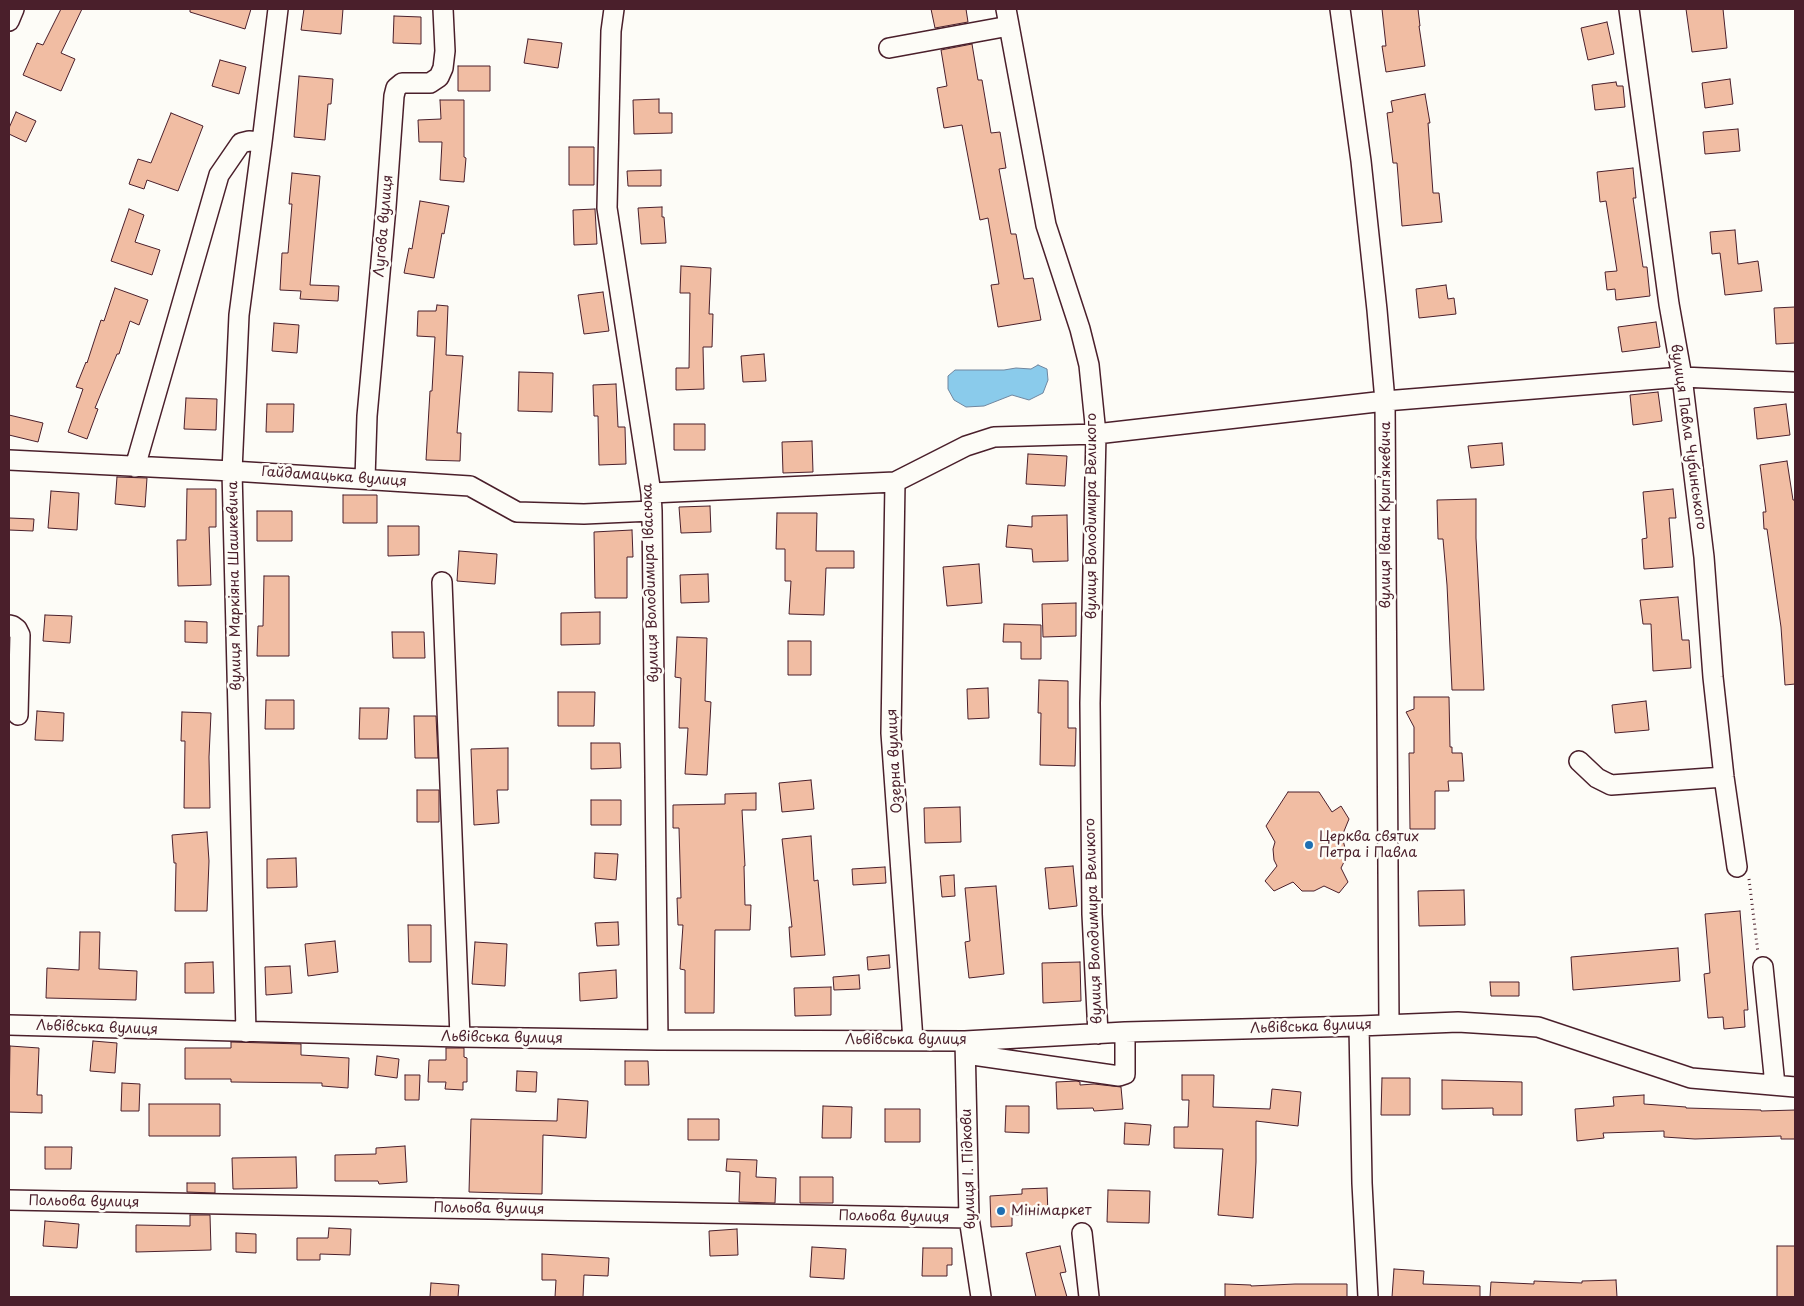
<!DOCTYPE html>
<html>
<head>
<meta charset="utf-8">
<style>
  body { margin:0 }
  #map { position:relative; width:1804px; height:1306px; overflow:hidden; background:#fdfcf7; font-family:"Playpen Sans",sans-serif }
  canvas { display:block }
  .frame { position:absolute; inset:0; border:10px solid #4a1f2b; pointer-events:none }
</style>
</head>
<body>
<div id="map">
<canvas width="1804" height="1306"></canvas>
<div class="frame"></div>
</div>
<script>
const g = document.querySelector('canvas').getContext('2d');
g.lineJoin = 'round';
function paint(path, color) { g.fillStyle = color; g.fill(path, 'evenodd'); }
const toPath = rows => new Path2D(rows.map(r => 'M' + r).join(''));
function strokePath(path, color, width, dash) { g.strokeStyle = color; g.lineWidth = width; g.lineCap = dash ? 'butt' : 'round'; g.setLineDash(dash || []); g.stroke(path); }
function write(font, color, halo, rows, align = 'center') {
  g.font = font + ' "Playpen Sans",sans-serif'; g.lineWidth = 5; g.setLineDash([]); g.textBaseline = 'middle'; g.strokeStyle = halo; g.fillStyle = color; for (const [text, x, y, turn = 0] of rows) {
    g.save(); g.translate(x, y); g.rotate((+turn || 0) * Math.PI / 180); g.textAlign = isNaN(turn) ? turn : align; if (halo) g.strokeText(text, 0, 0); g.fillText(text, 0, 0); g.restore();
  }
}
const water = toPath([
  [1038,365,1047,369,1048,380,1043,393,1029,400,1012,395,984,406,966,407,954,400,948,389,948,376,955,370,1004,370,1016,368,1031,369,1038,365]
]);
paint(water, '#8acbeb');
strokePath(water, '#70869e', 1);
const building = toPath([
  [61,9,82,9,61,53,75,59,61,91,23,75,37,43,43,45,61,9],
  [190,9,251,9,245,29,190,12,190,9],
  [304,9,343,9,341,34,301,30,304,9],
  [931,9,966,9,968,22,935,28,931,9],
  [1382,9,1418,9,1420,26,1419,26,1425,66,1386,72,1382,46,1386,46,1382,9],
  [1686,9,1723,9,1727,48,1692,52,1686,9],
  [394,16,421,17,421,44,393,43,394,16],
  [1607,22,1614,54,1588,60,1581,28,1607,22],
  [528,39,562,43,558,68,524,63,528,39],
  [972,44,978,80,982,80,991,133,1000,132,1006,168,999,169,1011,234,1016,234,1024,279,1033,278,1041,320,998,327,991,285,999,284,988,218,980,220,962,125,944,128,937,88,947,86,941,50,972,44],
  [220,60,246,67,239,94,212,86,220,60],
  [458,66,490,66,490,91,458,91,458,66],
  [299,76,333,79,331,104,328,104,325,140,294,137,299,76],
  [1730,79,1733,104,1705,108,1702,83,1730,79],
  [1616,82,1617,86,1623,86,1625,107,1595,110,1592,85,1616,82],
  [1425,94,1430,123,1428,123,1433,193,1439,193,1442,222,1402,226,1397,163,1393,163,1387,113,1393,112,1391,101,1425,94],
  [659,99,659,113,672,113,672,133,634,134,633,100,659,99],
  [440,100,464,100,464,157,466,158,464,182,440,180,442,142,419,142,418,120,441,119,440,100],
  [16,112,36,121,26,142,9,134,9,128,16,112],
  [171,113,203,126,178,191,147,180,144,189,129,184,138,159,151,163,171,113],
  [1738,129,1740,151,1705,154,1703,132,1738,129],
  [569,147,594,147,594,185,569,185,569,147],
  [1633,168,1636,198,1633,198,1643,267,1647,267,1650,296,1616,300,1615,289,1607,290,1605,272,1617,271,1606,201,1600,202,1597,172,1633,168],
  [661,170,661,186,628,186,627,171,661,170],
  [292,173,320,176,310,285,339,286,338,301,300,299,301,291,280,290,282,253,288,253,292,204,289,204,292,173],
  [420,201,449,206,444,234,442,233,434,278,404,273,409,248,412,249,420,201],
  [662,207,662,217,664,217,666,243,641,244,638,208,662,207],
  [129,209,144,215,135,242,160,250,152,275,111,261,129,209],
  [595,209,597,244,574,245,573,210,595,209],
  [1735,230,1738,264,1758,261,1762,291,1725,295,1720,253,1712,254,1710,232,1735,230],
  [681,266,711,268,709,314,713,314,712,347,703,347,704,389,676,390,676,368,689,368,690,293,680,293,681,266],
  [1446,285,1448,299,1454,298,1456,314,1419,318,1416,289,1446,285],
  [115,288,148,300,139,325,130,321,119,354,117,354,95,408,98,409,87,439,68,432,83,389,76,387,86,362,87,363,101,320,104,321,115,288],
  [603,292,609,331,584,334,578,295,603,292],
  [437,305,448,306,446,355,463,356,457,433,461,433,460,461,426,460,430,391,432,391,435,337,417,336,418,311,436,311,437,305],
  [1795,307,1795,343,1776,344,1774,308,1795,307],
  [1656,322,1660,347,1622,352,1618,327,1656,322],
  [274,323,299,325,297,353,272,351,274,323],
  [764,354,766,381,743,382,741,356,764,354],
  [519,372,553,373,552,412,518,411,519,372],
  [616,384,618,427,625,427,626,464,599,465,598,416,594,416,593,385,616,384],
  [1658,392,1662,421,1633,425,1630,395,1658,392],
  [186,398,217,399,216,430,184,429,186,398],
  [267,404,294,404,293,432,266,432,267,404],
  [1786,404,1790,435,1757,439,1754,408,1786,404],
  [9,415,43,423,38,442,9,435,9,415],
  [674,424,705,424,705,450,674,450,674,424],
  [812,441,813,472,783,473,782,442,812,441],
  [1502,443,1504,465,1471,468,1468,446,1502,443],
  [1028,454,1067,456,1065,486,1026,484,1028,454],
  [1787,461,1793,500,1795,500,1795,684,1785,685,1781,627,1767,529,1764,529,1763,512,1766,512,1760,465,1787,461],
  [117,477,147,478,145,507,115,504,117,477],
  [187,489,216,489,216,527,209,527,211,585,178,586,177,540,186,540,187,489],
  [1673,489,1676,518,1669,518,1673,567,1644,569,1642,539,1647,538,1643,492,1673,489],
  [51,491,79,493,77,530,48,528,51,491],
  [343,495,377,495,377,523,343,523,343,495],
  [1476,499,1476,538,1484,690,1452,690,1447,585,1443,539,1438,539,1437,500,1476,499],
  [710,506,711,532,681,533,679,507,710,506],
  [257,511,292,511,292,541,257,541,257,511],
  [777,513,817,513,816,551,854,551,854,568,826,568,824,615,789,614,791,581,785,581,785,549,776,549,777,513],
  [1067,515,1068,561,1033,562,1032,549,1006,547,1008,525,1032,527,1032,516,1067,515],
  [9,518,34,519,33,531,9,530,9,518],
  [388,526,419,526,419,555,388,556,388,526],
  [632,530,633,557,627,557,627,598,595,598,594,532,632,530],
  [459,551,497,554,495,584,457,581,459,551],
  [979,564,982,603,947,606,943,567,979,564],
  [708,574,709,602,681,603,680,575,708,574],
  [264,576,289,576,289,656,257,656,258,626,263,626,264,576],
  [1678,597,1682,640,1689,640,1691,668,1653,671,1651,624,1643,624,1640,600,1678,597],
  [1076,603,1076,636,1043,637,1042,604,1076,603],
  [600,612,600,644,561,645,561,613,600,612],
  [45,615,72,616,70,643,43,641,45,615],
  [185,621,207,622,207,643,185,642,185,621],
  [1004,624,1041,625,1041,659,1021,659,1021,642,1003,642,1004,624],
  [392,632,424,632,425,658,393,658,392,632],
  [677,637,707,638,705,701,711,702,707,775,685,774,688,728,679,728,681,678,675,677,677,637],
  [788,641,811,641,811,675,788,675,788,641],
  [1039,680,1068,681,1068,728,1076,728,1075,766,1040,765,1041,713,1038,713,1039,680],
  [988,688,989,718,968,719,967,689,988,688],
  [558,692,595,692,594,726,558,726,558,692],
  [1414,697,1449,697,1450,747,1452,747,1452,753,1462,753,1464,781,1448,781,1449,791,1435,791,1435,829,1410,829,1409,753,1414,753,1414,727,1406,712,1414,709,1414,697],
  [266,700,294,700,294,729,265,729,266,700],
  [1646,701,1649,730,1615,733,1612,705,1646,701],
  [360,708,389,708,387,739,359,739,360,708],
  [37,711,64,713,63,741,35,740,37,711],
  [182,712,211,713,209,757,210,808,184,808,185,741,181,741,182,712],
  [414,716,436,716,438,758,415,758,414,716],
  [591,743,620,743,621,768,591,769,591,743],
  [508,748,508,790,497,790,499,823,474,825,471,749,508,748],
  [811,780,814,809,782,812,779,783,811,780],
  [417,790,439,790,439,822,417,822,417,790],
  [1288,792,1319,792,1332,812,1341,806,1349,819,1342,836,1347,856,1341,868,1348,882,1339,893,1324,886,1314,891,1302,891,1293,882,1274,891,1265,881,1277,866,1274,860,1273,849,1275,842,1266,826,1288,792],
  [756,793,756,810,742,810,745,866,744,866,745,905,751,905,750,930,715,930,714,1013,685,1013,685,970,680,969,683,925,678,925,677,898,681,898,679,828,673,828,673,805,725,804,725,794,756,793],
  [591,800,621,800,621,825,591,825,591,800],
  [960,807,961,842,925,843,924,808,960,807],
  [207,832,209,861,207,911,175,911,176,863,174,863,172,835,207,832],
  [811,836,814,881,818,880,825,955,791,957,789,927,792,927,782,839,811,836],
  [595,853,618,854,616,880,594,878,595,853],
  [296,858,297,887,267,888,267,859,296,858],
  [1073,866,1077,906,1049,909,1045,868,1073,866],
  [885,867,886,883,853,885,852,869,885,867],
  [954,875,955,896,942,897,940,876,954,875],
  [996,886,1004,974,969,978,965,942,970,941,965,888,996,886],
  [1464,890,1465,925,1419,926,1418,891,1464,890],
  [1740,911,1748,1010,1744,1010,1745,1027,1724,1029,1723,1017,1708,1018,1704,974,1710,973,1705,914,1740,911],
  [618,922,619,945,597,946,595,923,618,922],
  [408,925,431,925,431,962,409,962,408,925],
  [80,932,100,932,99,969,137,971,136,1000,46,998,47,968,79,970,80,932],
  [335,941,338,972,308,976,305,944,335,941],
  [475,942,507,944,505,986,472,984,475,942],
  [1678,948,1680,981,1573,990,1571,957,1678,948],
  [889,955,890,968,868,970,867,957,889,955],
  [213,962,214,993,185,993,185,963,213,962],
  [1080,962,1081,1001,1043,1003,1042,963,1080,962],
  [290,966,292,993,266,995,265,967,290,966],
  [616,970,617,998,580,1001,579,973,616,970],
  [859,975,860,989,834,990,833,977,859,975],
  [1490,982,1519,982,1519,996,1491,996,1490,982],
  [831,987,831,1015,795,1016,794,988,831,987],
  [93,1041,117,1043,115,1073,90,1071,93,1041],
  [231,1042,301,1044,301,1055,349,1058,348,1088,322,1086,322,1083,231,1082,231,1079,185,1079,185,1048,231,1048,231,1042],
  [10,1046,39,1048,37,1095,42,1095,42,1113,9,1112,10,1046],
  [446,1048,464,1048,464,1057,467,1058,467,1082,463,1082,463,1090,445,1089,446,1082,428,1082,429,1060,446,1060,446,1048],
  [377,1056,399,1059,397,1078,375,1075,377,1056],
  [625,1061,648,1061,649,1085,625,1085,625,1061],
  [517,1071,537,1072,536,1092,516,1091,517,1071],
  [405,1075,420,1075,419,1100,405,1100,405,1075],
  [1182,1075,1214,1075,1213,1107,1270,1109,1272,1089,1301,1092,1298,1126,1256,1121,1256,1162,1253,1218,1218,1215,1223,1149,1174,1148,1174,1127,1188,1127,1189,1100,1182,1100,1182,1075],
  [1382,1078,1410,1078,1410,1115,1381,1115,1382,1078],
  [1442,1080,1522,1082,1522,1115,1493,1115,1493,1108,1442,1109,1442,1080],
  [1077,1081,1080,1082,1080,1085,1094,1084,1121,1087,1123,1109,1094,1111,1093,1108,1057,1109,1056,1082,1077,1081],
  [122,1083,140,1084,139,1111,121,1111,122,1083],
  [1644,1095,1644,1104,1686,1107,1686,1108,1761,1110,1761,1111,1795,1110,1795,1139,1781,1139,1781,1136,1695,1139,1664,1137,1664,1131,1603,1133,1604,1138,1577,1141,1575,1109,1614,1106,1613,1097,1644,1095],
  [558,1099,588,1101,586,1138,543,1135,542,1194,469,1192,471,1119,557,1121,558,1099],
  [149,1104,220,1104,220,1136,149,1136,149,1104],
  [823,1106,852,1107,851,1138,822,1138,823,1106],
  [1006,1106,1029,1106,1029,1133,1005,1132,1006,1106],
  [885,1109,920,1109,920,1142,885,1142,885,1109],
  [688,1119,719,1119,719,1140,688,1140,688,1119],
  [1125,1123,1151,1125,1149,1145,1124,1144,1125,1123],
  [405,1146,407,1182,379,1184,378,1181,335,1181,335,1155,376,1154,376,1148,405,1146],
  [45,1147,72,1147,71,1169,45,1169,45,1147],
  [296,1157,297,1188,233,1189,232,1158,296,1157],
  [727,1159,757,1160,756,1177,776,1178,775,1203,739,1202,740,1172,726,1171,727,1159],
  [800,1177,833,1177,833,1203,800,1203,800,1177],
  [187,1183,215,1183,215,1193,187,1192,187,1183],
  [1047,1188,1048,1214,1012,1215,1012,1226,991,1227,990,1196,1022,1194,1022,1189,1047,1188],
  [1108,1190,1150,1191,1149,1223,1107,1222,1108,1190],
  [190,1215,210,1215,211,1250,136,1252,136,1225,190,1226,190,1215],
  [45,1221,79,1224,77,1248,43,1246,45,1221],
  [329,1228,351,1229,350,1255,320,1254,320,1260,297,1260,297,1238,328,1238,329,1228],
  [737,1229,738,1255,710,1256,709,1231,737,1229],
  [236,1233,256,1234,256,1253,236,1252,236,1233],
  [1060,1246,1066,1272,1060,1273,1067,1297,1036,1297,1026,1253,1060,1246],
  [1777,1246,1795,1246,1795,1297,1777,1297,1777,1246],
  [812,1247,846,1249,844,1279,810,1277,812,1247],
  [923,1248,952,1248,952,1265,947,1265,947,1276,922,1276,923,1248],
  [542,1254,609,1258,608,1276,584,1275,583,1297,555,1297,556,1280,542,1280,542,1254],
  [1394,1269,1424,1271,1423,1284,1480,1286,1480,1297,1392,1297,1394,1269],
  [1616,1280,1617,1297,1490,1297,1491,1282,1534,1284,1534,1281,1582,1283,1582,1281,1616,1280],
  [431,1283,459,1285,458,1297,430,1297,431,1283],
  [1225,1284,1251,1285,1251,1286,1295,1284,1347,1284,1347,1297,1225,1297,1225,1284]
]);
paint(building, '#f1bda3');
strokePath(building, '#4a1f2b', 1);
const minor = toPath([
  [614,9,611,31,607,208,651,493,652,511,658,1040],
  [1006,9,1046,225,1080,329,1089,365,1096,434,1090,703,1092,914,1098,1034],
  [1340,9,1361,161,1377,310,1385,401,1389,1024],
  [1629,9,1669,304,1682,377,1704,557,1713,677,1724,777,1737,867],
  [9,21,14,9],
  [889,48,1009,26],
  [9,460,232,471,470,486,517,512,584,514,652,511],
  [135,467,219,175,241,143,249,141,262,142],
  [365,479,367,416,386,207,394,96,396,88,402,83,430,83,439,77,443,68,445,51,443,9],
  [895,482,891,733,913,1040],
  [651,493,895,482,966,446,994,437,1096,434,1385,401,1682,377,1795,382],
  [442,582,460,1037],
  [9,625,13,626,17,629,20,635,18,715],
  [1579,761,1597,778,1611,785,1724,777],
  [1763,967,1775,1085],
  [9,1025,460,1037,658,1040,965,1041,1125,1032,1359,1026,1458,1022,1538,1027,1691,1078,1795,1087],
  [1359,1026,1362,1183,1368,1297],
  [246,1032,232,471,239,315,262,142,278,9],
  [965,1041,969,1218,981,1297],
  [966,1054,1119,1076,1125,1074,1125,1032],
  [9,1200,969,1218],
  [1082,1233,1089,1297]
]);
strokePath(minor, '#4a1f2b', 22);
strokePath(toPath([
  [1749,879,1758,953]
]), '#4a1f2b', 3, [1, 4]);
strokePath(minor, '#fdfcf7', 19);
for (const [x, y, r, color] of [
  [1309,845,5,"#1f6fb2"],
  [1001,1211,5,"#1f6fb2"]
]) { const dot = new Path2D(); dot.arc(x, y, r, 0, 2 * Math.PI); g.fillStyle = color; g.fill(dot); strokePath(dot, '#fdfcf7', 2); }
write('14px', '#4a1f2b', '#fdfcf7', [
  ["Лугова вулиця",384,226,-85],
  ["вулиця Павла Чубинського",1688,437,82],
  ["Гайдамацька вулиця",334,477,4],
  ["вулиця Івана Крипʼякевича",1386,515,-90],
  ["вулиця Володимира Великого",1092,516,-90],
  ["вулиця Володимира Івасюка",651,583,-92],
  ["вулиця Маркіяна Шашкевича",235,586,-91],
  ["Озерна вулиця",895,761,-93],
  ["вулиця Володимира Великого",1094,921,-92],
  ["Львівська вулиця",1311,1027,-2],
  ["Львівська вулиця",97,1028,2],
  ["Львівська вулиця",502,1038,1],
  ["Львівська вулиця",906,1040],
  ["вулиця І. Підкови",969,1169,-92],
  ["Польова вулиця",84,1202,1],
  ["Польова вулиця",489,1209,1],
  ["Польова вулиця",894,1217,1]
]);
write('14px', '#4a1f2b', '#fdfcf7', [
  ["Церква святих",1319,837],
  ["Петра і Павла",1319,853],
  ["Мінімаркет",1011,1211]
], 'left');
</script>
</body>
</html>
